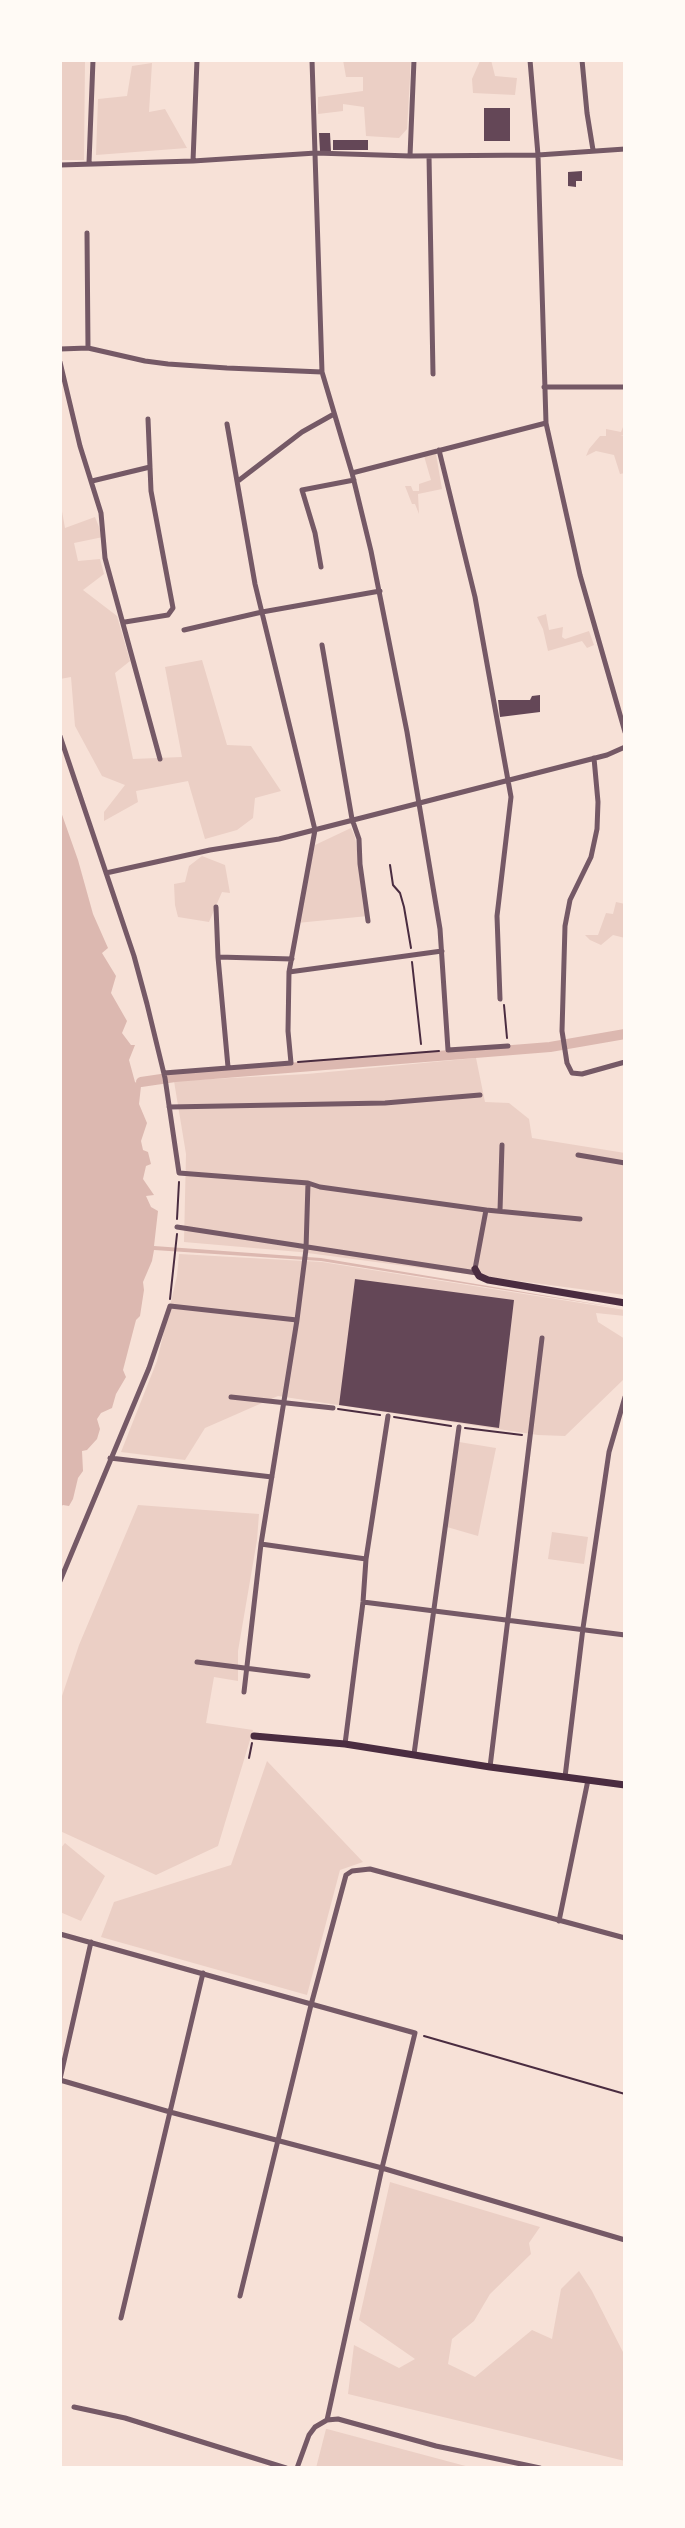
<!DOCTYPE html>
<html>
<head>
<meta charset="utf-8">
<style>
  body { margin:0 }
  #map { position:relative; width:685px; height:2528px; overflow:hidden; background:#f7e1d7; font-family:"Source Serif 4",serif }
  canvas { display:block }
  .frame { position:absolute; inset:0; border:62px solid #fffaf5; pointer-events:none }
</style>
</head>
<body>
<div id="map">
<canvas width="685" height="2528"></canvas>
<div class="frame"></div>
</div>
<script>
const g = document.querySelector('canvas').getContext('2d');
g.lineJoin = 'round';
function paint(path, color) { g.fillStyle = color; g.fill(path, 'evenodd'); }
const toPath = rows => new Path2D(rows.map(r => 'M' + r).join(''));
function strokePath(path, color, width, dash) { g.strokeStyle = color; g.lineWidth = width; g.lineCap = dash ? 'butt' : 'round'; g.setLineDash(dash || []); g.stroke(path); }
paint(toPath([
  [60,60,85,60,84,160,60,160],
  [343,60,411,60,407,129,399,138,366,136,364,107,343,104,343,111,318,114,318,97,363,91,363,77,346,77],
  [491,60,495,76,517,78,515,95,473,93,472,79,480,61],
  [152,63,149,112,165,109,187,148,96,155,98,99,127,96,132,66],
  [623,427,625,427,625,435,620,435,625,436,625,473,620,474,614,455,596,451,586,456,589,449,600,436,606,436,606,429,621,432],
  [436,454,442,489,418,494,419,514,415,504,412,504,405,486,411,486,413,491,419,491,419,484,431,480,424,456],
  [60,500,65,528,95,517,103,537,74,543,78,561,100,559,104,574,83,590,117,616,130,661,115,673,133,759,182,757,165,667,202,660,227,745,251,746,281,791,255,798,253,818,237,830,205,839,188,781,136,791,138,802,104,821,104,812,125,785,102,776,75,726,71,677,60,679],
  [546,614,549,630,563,627,562,637,565,639,589,631,594,645,587,648,582,641,548,651,543,629,537,617],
  [351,828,355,837,368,916,297,923,315,845],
  [202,856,225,865,230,893,222,892,209,922,178,917,175,905,174,884,185,882,189,866],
  [616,902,625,904,625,938,613,935,601,945,590,940,585,935,598,935,606,913,613,914],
  [476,1058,485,1102,509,1103,529,1119,532,1138,625,1153,625,1295,300,1252,184,1242,186,1154,174,1081,307,1074],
  [179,1254,322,1262,625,1310,625,1316,596,1313,598,1322,625,1339,625,1375,623,1380,565,1436,538,1435,278,1396,205,1428,185,1460,121,1452,157,1361,177,1276],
  [459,1442,496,1448,478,1536,447,1527],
  [138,1505,259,1514,257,1540,238,1651,238,1681,214,1677,206,1723,253,1730,218,1846,156,1875,60,1831,60,1702,79,1645],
  [552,1532,588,1537,584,1564,548,1559],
  [267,1761,363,1862,340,1870,307,1995,101,1937,114,1902,231,1865],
  [65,1843,105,1876,81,1921,60,1912,60,1849],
  [390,2182,540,2227,529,2243,531,2254,490,2294,474,2321,452,2339,448,2364,475,2377,532,2330,552,2339,561,2289,579,2271,592,2291,625,2356,625,2461,348,2394,354,2345,399,2368,415,2359,359,2320],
  [326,2429,327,2429,473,2468,316,2468]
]), '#ebcfc5');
paint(toPath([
  [60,809,78,860,93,914,108,948,102,953,116,976,111,993,127,1021,122,1033,131,1045,135,1045,129,1060,135,1082,141,1086,139,1104,147,1123,141,1141,143,1150,148,1152,151,1164,146,1166,143,1179,154,1195,146,1196,151,1207,158,1211,154,1246,321,1258,625,1309,321,1261,154,1250,152,1261,143,1282,144,1290,140,1316,136,1320,123,1370,126,1377,116,1394,112,1408,101,1413,97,1419,100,1429,97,1439,87,1450,82,1451,83,1471,78,1478,73,1499,69,1506,63,1505,60,1507]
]), '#dcb8b0');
strokePath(toPath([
  [141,1082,175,1077,550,1047,625,1034]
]), '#dcb8b0', 10);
paint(toPath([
  [484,108,510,108,510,141,484,141],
  [319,133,330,133,331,152,320,151],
  [333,140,368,140,368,150,333,150],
  [582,171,582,181,576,181,576,187,568,186,568,172],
  [540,695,540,712,500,717,498,700,530,700,532,696],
  [355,1279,514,1300,499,1428,339,1405]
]), '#644757');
strokePath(toPath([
  [390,865,393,885,400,893,404,907,411,948],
  [412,962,421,1044],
  [504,1005,507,1038],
  [298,1062,439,1051],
  [177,1219,179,1182],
  [170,1299,177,1234],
  [338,1409,380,1415],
  [394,1417,451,1426],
  [465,1428,522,1435],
  [249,1758,252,1743],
  [424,2036,625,2094]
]), '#4a2c40', 2);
strokePath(toPath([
  [312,60,322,372,352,473,371,551,407,732,440,929,448,1050,508,1046],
  [530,60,538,155,546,423,580,575,625,732],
  [582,60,587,113,593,150],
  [410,156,414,60],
  [429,156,433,374],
  [193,161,197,60],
  [89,163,93,60],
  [60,165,193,161,316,153,410,156,538,155,625,149],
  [87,233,88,348],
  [60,349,88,348,145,361,168,364,227,368,322,372],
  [60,362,80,446,101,513,105,558,160,759],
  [544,387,625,387],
  [439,450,475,597,511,797,497,916,500,999],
  [352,473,546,423],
  [92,481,150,467],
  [238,481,302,432,334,414],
  [321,567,315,533,302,490,354,480],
  [125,622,168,615,173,608,151,491,148,419],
  [184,630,262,612,380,591],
  [322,645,352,819,359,839,360,864,368,921],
  [60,736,134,956,147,1004,165,1078,179,1173,308,1183,320,1187,486,1210,580,1219],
  [594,758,598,802,597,829,591,857,570,900,565,926,562,1031,567,1063,572,1073,582,1074,625,1062],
  [106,873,210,850,279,839,607,755,625,747],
  [216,907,218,957,228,1067],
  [218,957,292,959],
  [289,972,442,951],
  [164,1073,291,1063,288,1031,289,972,315,830,255,584,227,424],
  [169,1107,385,1103,480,1095],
  [578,1155,625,1163],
  [500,1211,502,1145],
  [177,1227,477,1273],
  [475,1269,486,1210],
  [231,1397,333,1408],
  [110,1458,272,1477],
  [261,1544,366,1559],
  [60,1581,149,1368,170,1306,297,1320],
  [363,1602,625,1635],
  [197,1662,308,1676],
  [244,1692,261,1544,297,1320,306,1249,308,1183],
  [345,1744,363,1602,366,1559,388,1416],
  [414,1754,459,1427],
  [490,1767,542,1338],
  [565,1777,583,1628,609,1452,625,1397],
  [559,1921,588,1780],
  [60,1934,415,2033,382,2168,327,2420],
  [60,2079,91,1942],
  [60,2080,170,2112,382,2168,625,2240],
  [240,2296,311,2005,346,1875,352,1871,370,1869,625,1938],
  [121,2318,203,1973],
  [74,2407,125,2418,286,2468],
  [297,2468,309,2435,315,2427,327,2420,338,2419,436,2446,540,2468]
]), '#755966', 5);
strokePath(toPath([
  [475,1269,479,1276,488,1280,625,1303],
  [254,1736,345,1744,490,1767,625,1785]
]), '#4a2c40', 7);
</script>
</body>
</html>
